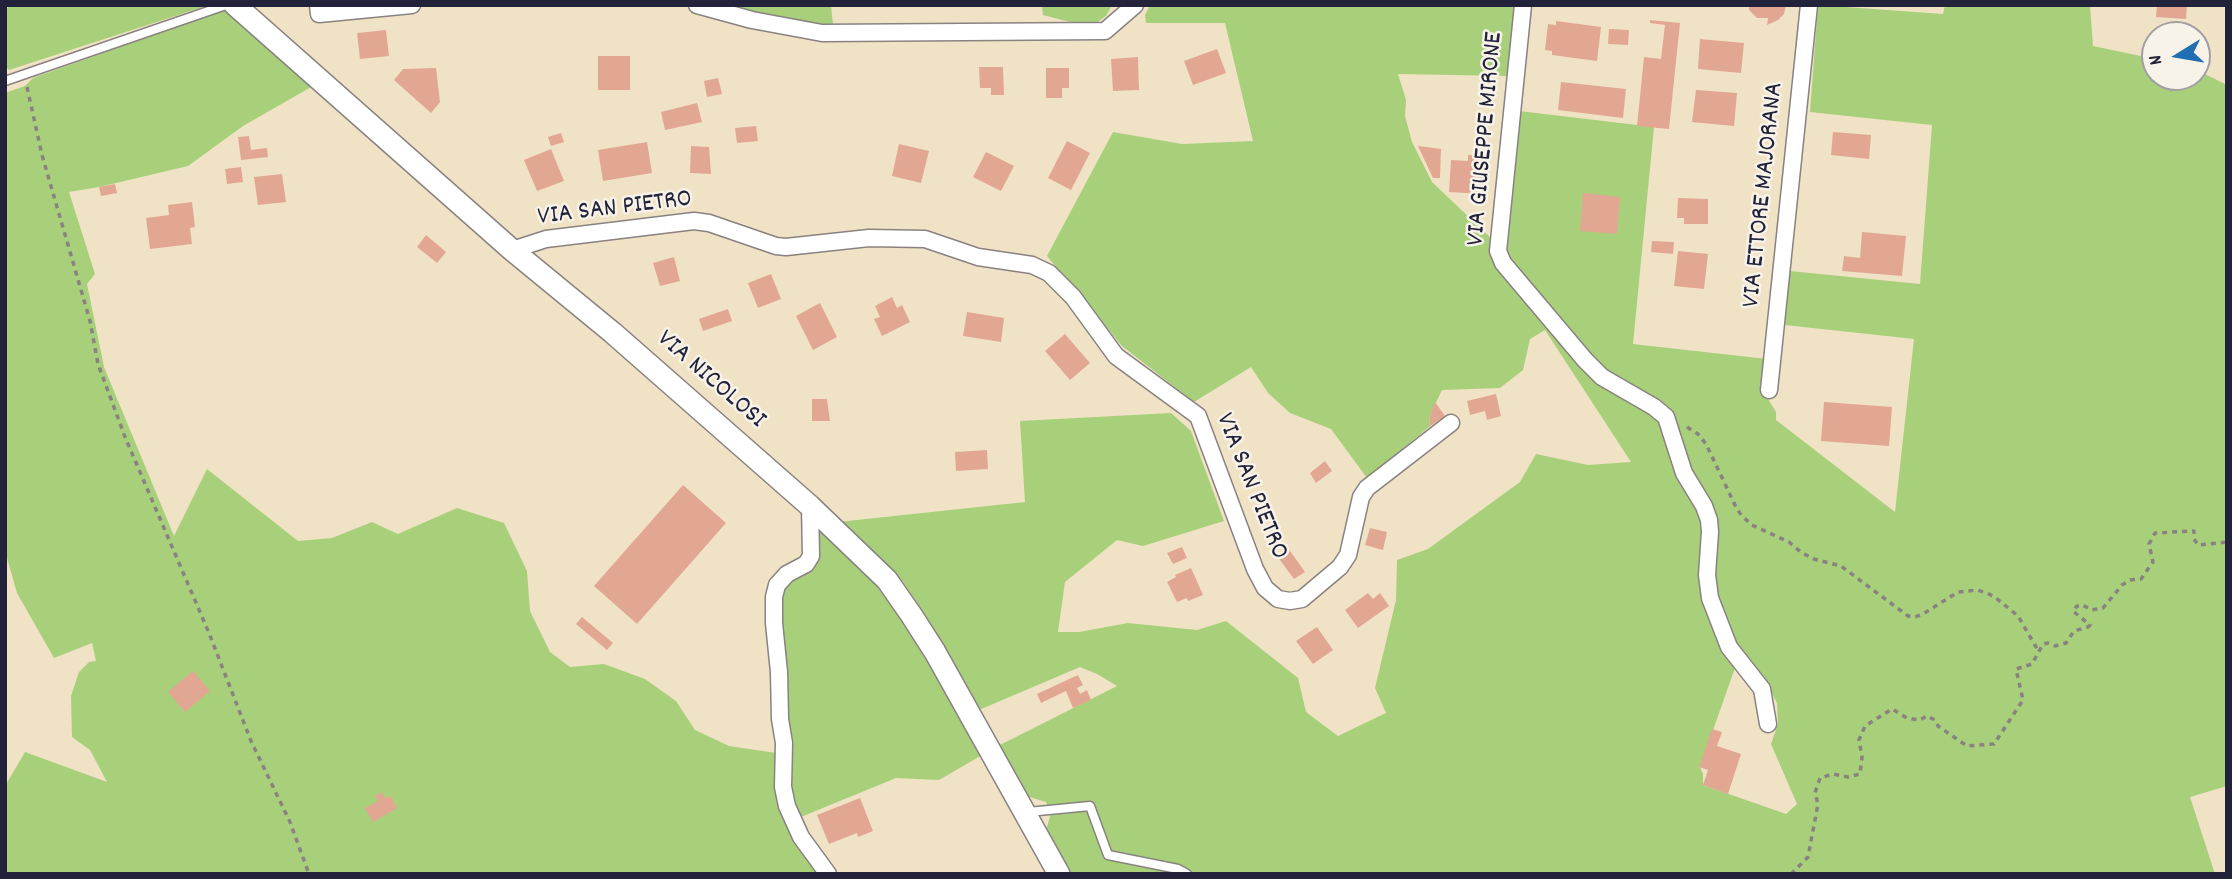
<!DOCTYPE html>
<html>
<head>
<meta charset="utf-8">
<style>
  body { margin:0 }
  #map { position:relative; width:2232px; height:879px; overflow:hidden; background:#f0e2c5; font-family:Dekko,sans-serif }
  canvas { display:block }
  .frame { position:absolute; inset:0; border:7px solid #22223b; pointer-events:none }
  .north { position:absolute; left:2141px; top:21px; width:70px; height:70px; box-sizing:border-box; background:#f7f3e8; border:2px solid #a29fa3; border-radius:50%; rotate:259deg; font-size:19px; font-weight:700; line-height:28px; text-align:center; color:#22223b }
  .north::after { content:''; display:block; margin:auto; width:24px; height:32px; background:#1f6fb2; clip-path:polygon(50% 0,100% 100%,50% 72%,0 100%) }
</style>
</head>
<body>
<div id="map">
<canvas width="2232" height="879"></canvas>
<div class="frame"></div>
<div class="north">N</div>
</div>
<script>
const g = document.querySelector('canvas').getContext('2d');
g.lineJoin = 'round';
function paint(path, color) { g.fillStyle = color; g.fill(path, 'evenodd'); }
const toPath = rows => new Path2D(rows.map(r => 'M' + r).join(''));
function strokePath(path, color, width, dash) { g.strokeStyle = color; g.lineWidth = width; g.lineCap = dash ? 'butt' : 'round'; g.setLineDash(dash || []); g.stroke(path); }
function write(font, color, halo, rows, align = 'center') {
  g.font = font + ' Dekko,sans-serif'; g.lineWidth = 5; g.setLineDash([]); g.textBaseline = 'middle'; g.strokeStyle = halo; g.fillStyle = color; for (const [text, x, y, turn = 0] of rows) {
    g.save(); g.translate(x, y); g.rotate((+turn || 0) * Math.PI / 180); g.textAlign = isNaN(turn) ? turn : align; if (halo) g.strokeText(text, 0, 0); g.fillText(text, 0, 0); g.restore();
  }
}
paint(toPath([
  [10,5,209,5,9,70,5,66,5,11],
  [719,5,831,5,833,25,813,23,810,26],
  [1042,5,1112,5,1106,16,1096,23,1078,24,1043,15],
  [1150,5,1515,5,1507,76,1398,74,1406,100,1405,116,1412,142,1432,182,1492,239,1493,251,1500,266,1582,362,1600,381,1651,410,1662,419,1679,475,1697,500,1703,520,1701,573,1707,605,1726,650,1736,665,1700,767,1703,774,1703,785,1786,814,1797,804,1771,744,1778,724,1777,703,1767,684,1737,648,1721,617,1711,578,1715,532,1710,505,1705,494,1686,467,1669,415,1654,402,1604,372,1588,356,1505,256,1519,111,1654,127,1633,344,1767,359,1762,389,1776,412,1776,420,1895,512,1914,339,1785,325,1790,271,1920,284,1932,125,1810,112,1818,5,1943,14,1945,5,2090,5,2093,46,2155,59,2155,77,2197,77,2197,70,2227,85,2227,786,2190,797,2215,874,1071,874,1046,831,1051,813,1046,802,1026,796,998,746,1117,686,1097,674,1080,667,979,710,920,607,903,582,881,559,838,522,1025,502,1020,421,1171,413,1191,431,1224,521,1143,546,1117,540,1065,582,1058,632,1079,632,1128,623,1197,630,1226,621,1298,678,1306,712,1338,736,1386,713,1375,688,1396,600,1397,560,1428,549,1520,482,1536,454,1588,465,1631,462,1545,330,1530,339,1523,370,1500,388,1442,390,1430,415,1429,427,1367,478,1331,429,1290,413,1268,393,1251,367,1194,402,1122,346,1047,256,1113,132,1182,144,1253,141,1225,23,1146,23,1145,15],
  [226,9,313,86,243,126,188,166,99,187,69,192,95,274,87,284,104,367,174,536,207,469,298,541,332,538,372,522,398,534,457,508,504,523,527,571,530,611,550,652,570,667,604,664,645,679,676,701,695,730,729,746,776,753,779,797,787,826,796,846,819,874,5,874,5,786,25,752,107,782,90,750,72,737,71,696,79,672,89,662,96,661,92,643,54,658,17,593,5,551,5,93,25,86,33,78],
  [816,523,881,588,925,654,982,755,939,780,896,778,796,819,788,785,782,702,780,646,782,586,801,573]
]), '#a8d07b');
paint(toPath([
  [1749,5,1786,5,1784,14,1778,20,1767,25,1768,18,1757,18,1749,10],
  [2157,5,2187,5,2186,19,2156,17],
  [1650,20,1680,23,1669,129,1637,126,1644,57,1661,59,1665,25,1650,23],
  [1556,21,1601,27,1597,61,1552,55,1552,51,1545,50,1548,24,1556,25],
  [1609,29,1629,30,1628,45,1608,44],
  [386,30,389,56,360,59,357,33],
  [1700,39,1744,43,1741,73,1698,69],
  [1217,49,1226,73,1193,85,1184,61],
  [598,56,630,56,630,90,598,90],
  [1138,57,1139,90,1113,91,1111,59],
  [979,67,1003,67,1004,95,991,95,991,88,980,88],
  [436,68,440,102,431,113,394,80,403,69],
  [1046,68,1069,68,1069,88,1062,88,1062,98,1046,98],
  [718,78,722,94,707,97,704,81],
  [1561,82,1626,89,1623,118,1558,110],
  [1696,90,1737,93,1734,126,1692,122],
  [697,103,702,122,665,130,661,112],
  [756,126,758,141,737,143,735,128],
  [1833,132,1871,135,1869,159,1831,155],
  [561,133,564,142,551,146,548,137],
  [249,136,251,150,267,148,268,157,241,160,238,137],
  [1067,141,1090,153,1071,190,1048,178],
  [647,142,652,173,603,181,598,150],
  [899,144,929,151,921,183,892,176],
  [691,146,709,147,711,174,690,173],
  [1418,146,1441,149,1440,178,1433,178],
  [551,149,564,181,537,191,524,160],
  [986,152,1014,166,1001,191,973,177],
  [1468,155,1485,156,1483,194,1449,192,1451,160,1468,161],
  [241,167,243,182,227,184,225,169],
  [282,174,286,202,258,205,254,177],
  [115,184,117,193,101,196,99,187],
  [1583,193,1620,197,1617,234,1580,231],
  [1678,198,1708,199,1708,224,1684,224,1684,218,1677,218],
  [192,202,195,227,190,228,192,244,150,249,146,218,169,215,168,205],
  [1862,232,1906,236,1902,276,1842,271,1844,256,1860,258],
  [426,235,446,252,437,263,417,247],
  [1652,241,1674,242,1673,254,1651,252],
  [1678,251,1708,254,1704,289,1674,286],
  [674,257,680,281,660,286,653,263],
  [771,274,781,299,758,308,748,283],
  [892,297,897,308,902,305,910,322,882,336,874,319,880,317,875,306],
  [820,303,837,337,813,350,796,316],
  [728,309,732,321,703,331,699,319],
  [967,312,1004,318,1001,342,963,336],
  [1065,334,1090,363,1070,380,1045,351],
  [1496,394,1501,416,1487,420,1485,411,1470,415,1467,401],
  [812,399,827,399,830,421,812,421],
  [1435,402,1445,416,1429,427,1430,415],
  [1824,402,1892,407,1889,446,1821,441],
  [987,450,988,469,956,471,955,452],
  [1325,461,1332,471,1316,483,1310,473],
  [683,485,726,523,637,624,594,586],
  [1370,528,1387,532,1383,550,1365,545],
  [1182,547,1187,558,1173,564,1167,553],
  [1288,548,1305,572,1294,579,1277,556],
  [1191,568,1203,595,1188,601,1187,598,1177,602,1167,582,1176,577,1175,575],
  [1368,593,1373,599,1380,593,1389,606,1358,628,1345,610],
  [582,617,613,643,607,650,576,624],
  [1317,627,1333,650,1313,664,1296,641],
  [193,671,210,691,185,712,168,692],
  [1078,675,1083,685,1077,688,1080,694,1087,690,1091,700,1073,708,1066,691,1041,703,1037,694],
  [1712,729,1722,732,1717,746,1741,754,1728,794,1703,785,1708,770,1699,767],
  [382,792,385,798,391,796,397,808,373,822,365,808,378,801,375,796],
  [860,798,873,831,858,837,857,833,829,844,817,815]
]), '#e2a793');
const lane = toPath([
  [5,81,226,5],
  [1028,812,1090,806,1108,855,1178,869,1187,874]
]);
const street = toPath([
  [318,5,319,14,412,5],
  [697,5,752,20,822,33,1105,31,1135,5],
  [1523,5,1498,251,1503,263,1585,360,1602,377,1654,407,1666,417,1684,473,1704,506,1709,520,1710,532,1707,575,1710,598,1729,647,1762,689,1768,724],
  [512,250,546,239,694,221,709,223,776,246,786,247,869,238,925,239,978,257,1032,265,1049,273,1073,297,1116,356,1198,416,1255,569,1265,588,1278,599,1290,601,1302,599,1340,567,1348,555,1361,497,1367,488,1451,423],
  [1769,390,1809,5],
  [810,506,811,556,806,564,787,574,777,585,774,597,774,623,779,672,780,719,784,743,783,787,787,806,801,837,828,874]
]);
const secondary = toPath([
  [235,5,512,250,613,333,810,506,887,580,912,616,935,652,1059,874]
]);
strokePath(lane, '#898280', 11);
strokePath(street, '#898280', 19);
strokePath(secondary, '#898280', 24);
strokePath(toPath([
  [27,87,42,155,90,321,98,364,125,437,209,633,251,741,290,822,309,874],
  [1687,427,1698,434,1706,444,1735,505,1741,515,1752,525,1789,542,1802,553,1814,559,1841,566,1908,616,1915,617,1923,614,1958,592,1977,590,1987,593,1996,598,2018,616,2039,652],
  [1791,874,1808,857,1818,804,1815,793,1820,778,1833,774,1848,777,1860,774,1862,757,1859,740,1865,726,1892,709,1907,718,1920,720,1927,716,1935,720,1938,726,1967,746,1994,744,2023,700,2016,669,2032,664,2043,644,2048,643,2055,646,2066,643,2074,631,2088,627,2090,625,2073,611,2077,606,2083,605,2091,610,2103,608,2122,585,2130,580,2141,579,2153,562,2149,544,2155,533,2194,531,2194,539,2198,545,2227,542]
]), '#898280', 3.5, [5, 5]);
strokePath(lane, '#fff', 8);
strokePath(street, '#fff', 16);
strokePath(secondary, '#fff', 21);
write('26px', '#22223b', '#f7f3e8', [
  ["VIA GIUSEPPE MIRONE",1487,139,-85],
  ["VIA ETTORE MAJORANA",1765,195,-84],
  ["VIA SAN PIETRO",615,210,-7],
  ["VIA NICOLOSI",710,381,41],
  ["VIA SAN PIETRO",1250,487,68]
]);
</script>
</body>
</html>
